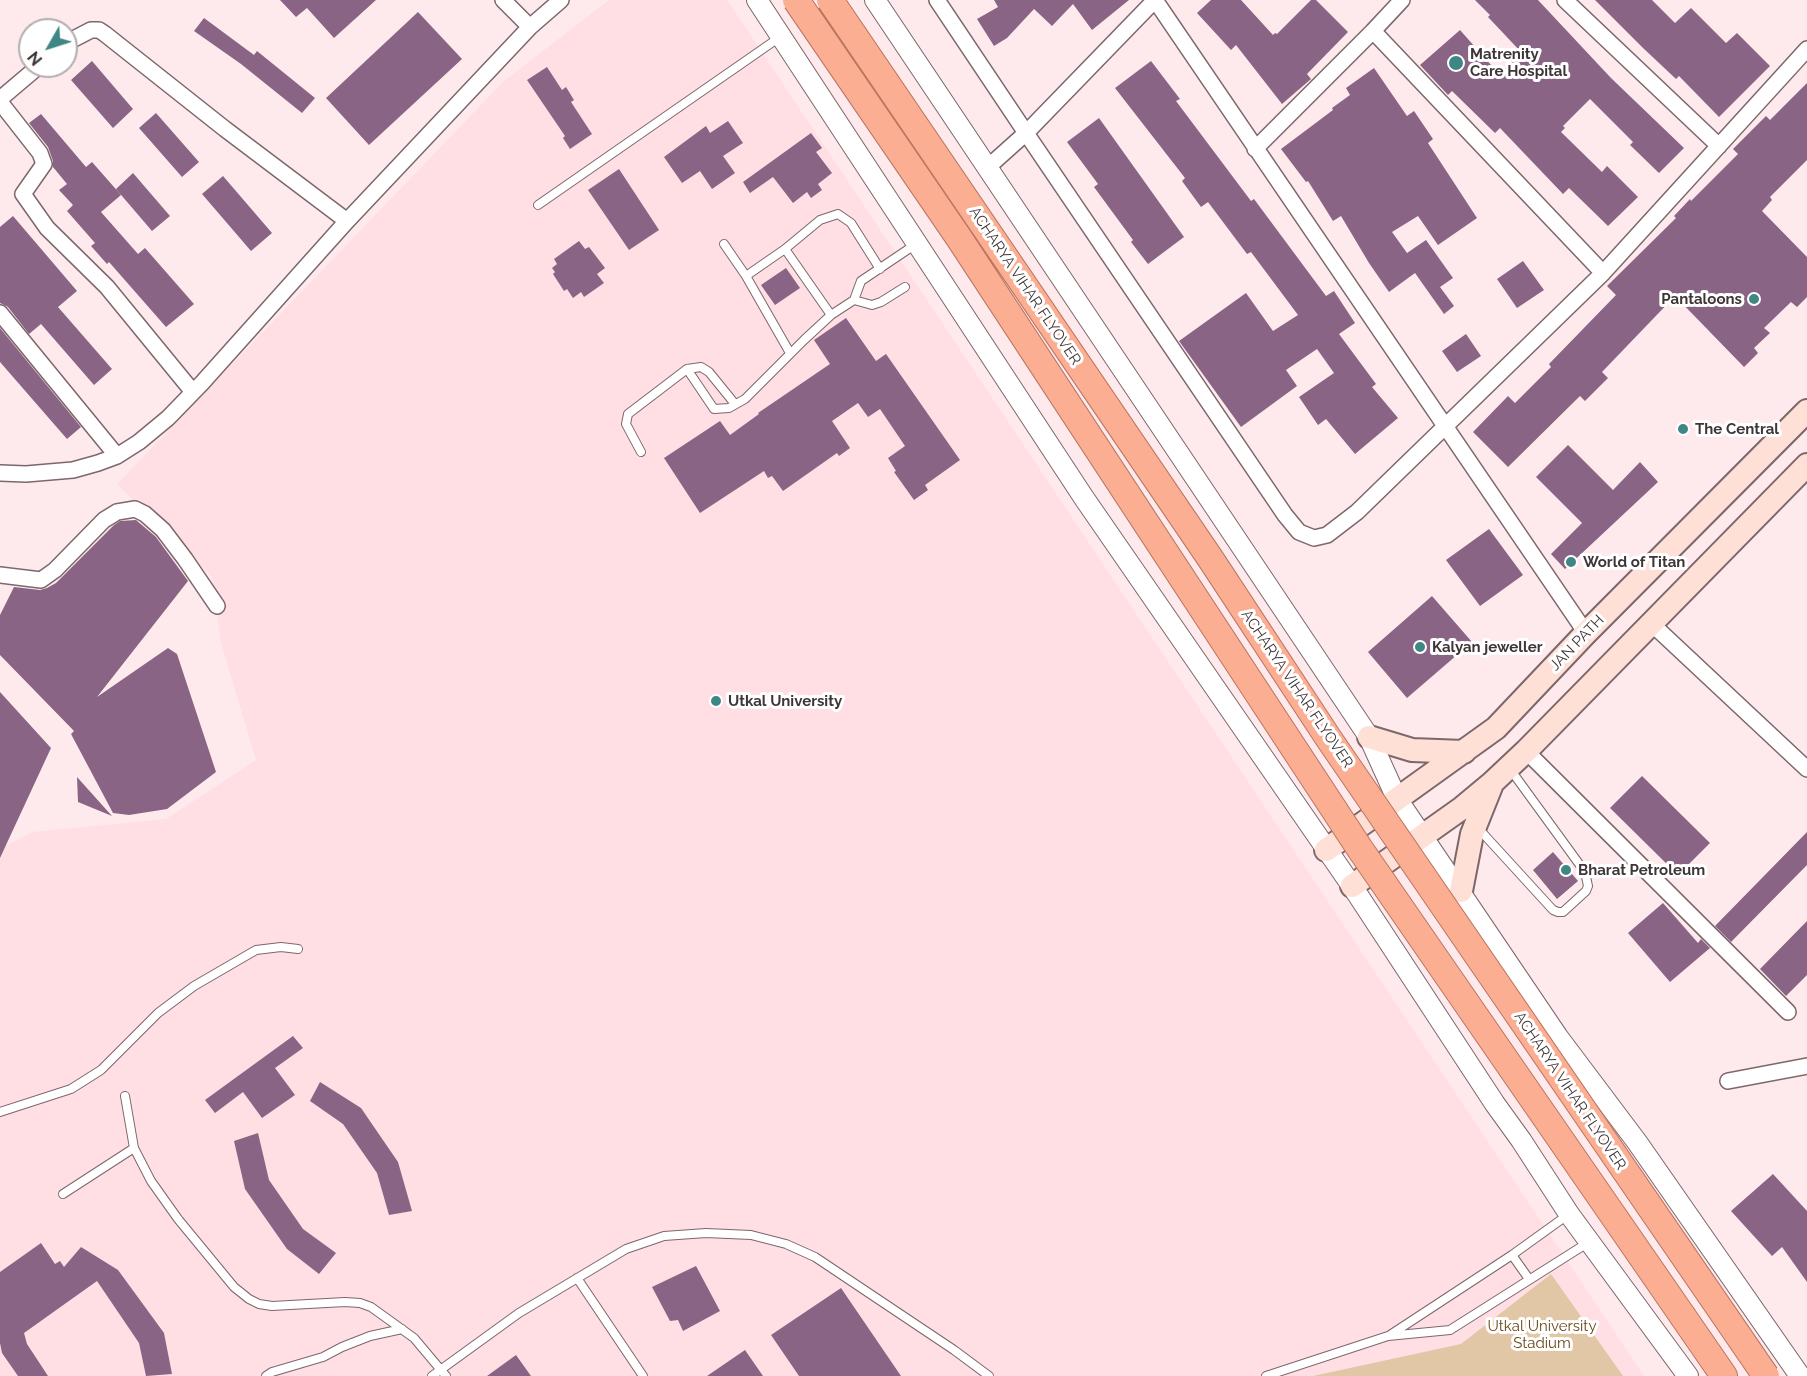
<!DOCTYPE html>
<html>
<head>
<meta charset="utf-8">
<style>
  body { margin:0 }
  #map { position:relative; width:1807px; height:1376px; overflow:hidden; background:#feeaed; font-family:Raleway,sans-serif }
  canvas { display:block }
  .north { position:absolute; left:18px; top:18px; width:60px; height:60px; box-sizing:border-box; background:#fff; border:2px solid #b2aeaf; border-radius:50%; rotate:231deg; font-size:16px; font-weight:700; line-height:24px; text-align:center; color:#3e3537 }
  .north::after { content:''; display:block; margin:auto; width:21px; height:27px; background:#3f8785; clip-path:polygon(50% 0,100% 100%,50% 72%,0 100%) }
</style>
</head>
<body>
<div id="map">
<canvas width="1807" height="1376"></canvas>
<div class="north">N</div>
</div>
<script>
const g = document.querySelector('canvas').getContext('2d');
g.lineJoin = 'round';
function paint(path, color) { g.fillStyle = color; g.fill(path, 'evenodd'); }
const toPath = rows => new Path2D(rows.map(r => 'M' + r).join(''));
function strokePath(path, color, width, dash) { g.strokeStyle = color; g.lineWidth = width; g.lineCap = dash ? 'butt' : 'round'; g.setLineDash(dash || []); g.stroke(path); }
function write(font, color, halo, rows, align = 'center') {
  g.font = font + ' Raleway,sans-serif'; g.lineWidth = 6; g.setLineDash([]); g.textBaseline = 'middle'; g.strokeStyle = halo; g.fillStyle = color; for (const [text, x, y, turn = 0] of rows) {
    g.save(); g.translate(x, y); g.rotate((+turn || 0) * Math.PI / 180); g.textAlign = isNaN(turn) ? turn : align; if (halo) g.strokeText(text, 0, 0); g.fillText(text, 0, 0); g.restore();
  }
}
paint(toPath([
  [609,0,727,0,1644,1376,0,1376,0,849,32,832,166,819,256,760,221,643,212,577,117,484,504,81]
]), '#ffdee4');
paint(toPath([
  [1551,1274,1623,1376,1313,1376,1461,1344]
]), '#e1c7a6');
paint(toPath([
  [280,0,376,0,334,38,307,8,296,17],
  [994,0,1129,0,1092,30,1073,4,1052,26,1034,9,1007,38,994,46,977,19,998,7],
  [1211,0,1241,0,1273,35,1275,33,1277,34,1311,0,1316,0,1348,32,1307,74,1311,79,1282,104,1236,45,1231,50,1197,13],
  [1475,0,1538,0,1611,78,1684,148,1659,173,1630,145,1633,142,1590,99,1563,126,1565,128,1561,132,1602,172,1607,166,1638,197,1608,226,1569,188,1563,194,1500,128,1495,133,1452,91,1448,95,1420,65,1460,30,1499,74,1521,52,1488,17,1490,15],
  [1595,0,1652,0,1675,23,1691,8,1726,43,1737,33,1770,66,1719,117,1679,76,1676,79,1642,47],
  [418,12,462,59,369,145,326,98],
  [204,18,254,55,257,51,315,98,302,113,241,64,194,31],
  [92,61,133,109,113,128,71,80],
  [1151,61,1180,99,1176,101,1251,201,1254,199,1326,296,1334,291,1355,323,1339,334,1376,384,1372,387,1398,418,1355,454,1326,419,1318,425,1299,397,1334,373,1317,349,1286,370,1297,386,1241,427,1179,341,1246,293,1273,331,1298,315,1251,252,1247,254,1208,202,1201,207,1182,181,1185,178,1115,88],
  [547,67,562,90,566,87,574,100,571,102,592,134,570,149,563,138,565,136,527,80],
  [1374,68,1407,116,1414,111,1433,139,1428,143,1477,218,1438,245,1418,216,1392,232,1407,253,1426,240,1453,278,1440,287,1454,306,1444,314,1415,273,1389,292,1369,263,1341,216,1333,221,1308,181,1306,182,1281,149,1333,110,1332,108,1350,95,1346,88],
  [1807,83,1807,160,1770,197,1772,200,1762,211,1807,257,1807,297,1797,307,1791,302,1764,328,1770,333,1754,348,1758,353,1744,367,1675,296,1602,372,1608,378,1585,401,1580,396,1508,467,1473,432,1508,396,1515,403,1551,367,1549,364,1616,295,1607,286,1676,218,1674,216,1690,199,1691,201,1738,154,1733,149,1766,116,1770,120],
  [156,113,199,162,182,177,139,128],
  [41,114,86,167,92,162,121,195,101,212,138,254,145,248,194,304,166,327,109,262,107,264,91,246,95,243,67,211,73,205,59,190,67,184,53,167,53,161,48,147,29,123],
  [1099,118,1184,237,1148,264,1131,242,1133,240,1094,187,1098,184,1067,142],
  [728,121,743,143,723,156,735,173,712,189,700,171,682,183,664,157,706,126,710,133],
  [811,133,822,148,816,152,832,173,818,184,822,190,811,198,807,192,793,203,773,177,750,193,743,182],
  [619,169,659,230,629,250,588,190],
  [133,173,170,216,152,231,116,189],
  [223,176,272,233,251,251,202,194],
  [13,216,77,291,58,307,112,369,94,385,41,324,29,334,8,307,0,303,0,227],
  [579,241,585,249,589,247,605,268,597,274,604,283,584,297,581,292,573,298,567,289,564,291,553,274,555,272,552,268,557,264,554,259],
  [1523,261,1544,290,1517,308,1497,279],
  [786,268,800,288,775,305,761,285],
  [846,318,876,361,886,354,960,460,925,485,928,490,914,500,894,472,896,471,888,458,905,446,880,409,868,417,858,403,832,421,850,448,839,456,837,453,783,491,772,476,768,478,764,471,700,513,664,458,720,421,730,435,759,414,758,413,830,364,814,340],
  [0,328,81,427,67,439,0,362],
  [1466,334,1481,356,1457,372,1442,351],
  [1568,445,1613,490,1640,462,1658,482,1565,569,1551,554,1582,523,1536,477],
  [136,520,156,537,188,581,97,697,168,648,177,654,216,772,167,809,129,815,113,813,71,734,74,731,0,655,0,615,14,587,40,590,47,588,56,583,114,525,120,521],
  [1489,529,1523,575,1480,606,1446,560],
  [1432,596,1472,642,1407,698,1368,652],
  [0,692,51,748,0,858],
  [1642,776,1710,843,1678,875,1610,808],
  [77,777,112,816,78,802],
  [1807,832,1807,865,1731,942,1715,926],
  [1553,852,1578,881,1557,899,1533,870],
  [1663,903,1698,943,1701,939,1710,948,1670,982,1628,933],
  [1807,921,1807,975,1786,996,1760,969],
  [293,1036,303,1048,275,1068,295,1095,262,1118,243,1092,215,1113,205,1100],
  [320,1082,361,1108,398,1162,412,1211,389,1215,377,1173,343,1124,310,1101],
  [258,1133,269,1180,303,1229,336,1253,319,1274,287,1249,245,1189,234,1141],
  [1773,1174,1807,1211,1807,1282,1782,1247,1772,1256,1731,1211],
  [41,1243,55,1264,60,1261,64,1267,81,1247,118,1270,164,1333,172,1374,146,1376,139,1343,97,1281,24,1333,27,1344,48,1376,18,1376,2,1353,0,1343,0,1272],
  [696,1266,720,1311,683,1331,678,1320,670,1321,652,1287],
  [841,1288,901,1376,799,1376,771,1335],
  [745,1350,763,1376,707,1376],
  [516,1355,531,1376,487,1376]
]), '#896485');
const service = toPath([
  [538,205,780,37],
  [724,244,746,276,790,353],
  [785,249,831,315],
  [746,276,785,249,820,220,838,214,851,223,880,269],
  [854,300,872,305,881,302,905,287],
  [687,369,714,409,729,408,745,399,804,340,831,315,854,300,861,281,916,244],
  [641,452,626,424,628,414,687,369,701,367,709,372,735,404],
  [1478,828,1553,910,1558,912,1563,912,1586,891,1588,886,1585,872,1510,769],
  [125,1096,134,1148,151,1181,178,1219,234,1287,249,1299,259,1304,272,1306,345,1302,360,1303,371,1307,414,1338,446,1376],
  [0,1112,71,1089,101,1070,158,1013,194,986,256,950,281,947,298,949],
  [63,1194,134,1148],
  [1512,1255,1529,1279],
  [577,1278,643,1376],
  [1390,1335,1512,1255,1569,1214],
  [266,1376,272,1372,323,1357,342,1347,370,1336,402,1329],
  [432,1376,519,1313,626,1249,664,1236,706,1233,751,1235,786,1244,815,1257,954,1350,989,1376],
  [1266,1376,1388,1336,1450,1330,1589,1242]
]);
const minor = toPath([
  [503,0,530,27],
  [937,0,1026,133,1155,0],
  [1155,0,1586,633],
  [1565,0,1719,146],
  [1373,31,1603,273],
  [66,43,91,30,99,30,105,34,225,129,347,221],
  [0,99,39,66],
  [0,102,40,153,44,164,23,194,47,228,107,287,193,392],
  [1255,149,1373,31,1402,0],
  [987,168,1026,133,1285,515,1299,532,1314,538,1327,535,1357,512,1603,273,1807,49],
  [0,313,117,456],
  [0,473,26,474,73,470,98,463,117,456,139,442,168,418,202,383,347,221,530,27,561,0],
  [0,575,41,580,55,570,104,520,117,512,135,509,145,514,163,530,185,559,217,606],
  [1652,624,1807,769],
  [1526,751,1788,1012],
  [1728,1081,1807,1066]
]);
const tertiary = toPath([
  [757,0,1084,498,1352,886,1495,1104,1521,1140,1569,1214,1688,1376],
  [875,0,1369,737,1397,799,1558,1037,1637,1142,1800,1376]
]);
const secondary = toPath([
  [1369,737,1412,750,1464,752],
  [1326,850,1496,728,1586,633,1807,411],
  [1352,886,1462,808,1492,783,1526,751,1807,465],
  [1461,891,1472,834,1492,784]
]);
const trunk = toPath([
  [1684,1318,1724,1376]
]);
strokePath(service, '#7c676b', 10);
strokePath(minor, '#7c676b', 18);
strokePath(tertiary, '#7c676b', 22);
strokePath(secondary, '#7c676b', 26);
strokePath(trunk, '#b97661', 28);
strokePath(service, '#fff', 8);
strokePath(minor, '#fff', 15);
strokePath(tertiary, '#fff', 20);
strokePath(secondary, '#fee0d6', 22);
strokePath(trunk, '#fcae92', 26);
const trunkBridge = toPath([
  [796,0,959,238,1360,849,1684,1318],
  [830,0,1210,558,1329,739,1766,1376]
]);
strokePath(trunkBridge, '#b97661', 28, []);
strokePath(trunkBridge, '#fcae92', 26);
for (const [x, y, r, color] of [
  [1456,63,8,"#3f8785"],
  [1754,299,6,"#3f8785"],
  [1683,429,6,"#3f8785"],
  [1571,562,6,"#3f8785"],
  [1420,647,6,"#3f8785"],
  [716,701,6,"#3f8785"],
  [1566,870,6,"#3f8785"]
]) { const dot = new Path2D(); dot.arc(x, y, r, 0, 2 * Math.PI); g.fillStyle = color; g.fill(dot); strokePath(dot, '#fff', 2); }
write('bold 15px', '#3e3537', '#fff', [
  ["Matrenity",1470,54],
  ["Care Hospital",1470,71],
  ["Pantaloons",1742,299,"right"],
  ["The Central",1695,429],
  ["World of Titan",1583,562],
  ["Kalyan jeweller",1432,647],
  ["Utkal University",728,701],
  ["Bharat Petroleum",1578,870]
], 'left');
write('15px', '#3e3537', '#fff', [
  ["ACHARYA VIHAR FLYOVER",1025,286,56],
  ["JAN PATH",1577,643,-46],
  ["ACHARYA VIHAR FLYOVER",1297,689,56],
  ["ACHARYA VIHAR FLYOVER",1570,1091,56]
]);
write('15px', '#684817', '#fff', [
  ["Utkal University",1542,1326],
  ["Stadium",1542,1343]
]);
</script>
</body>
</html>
